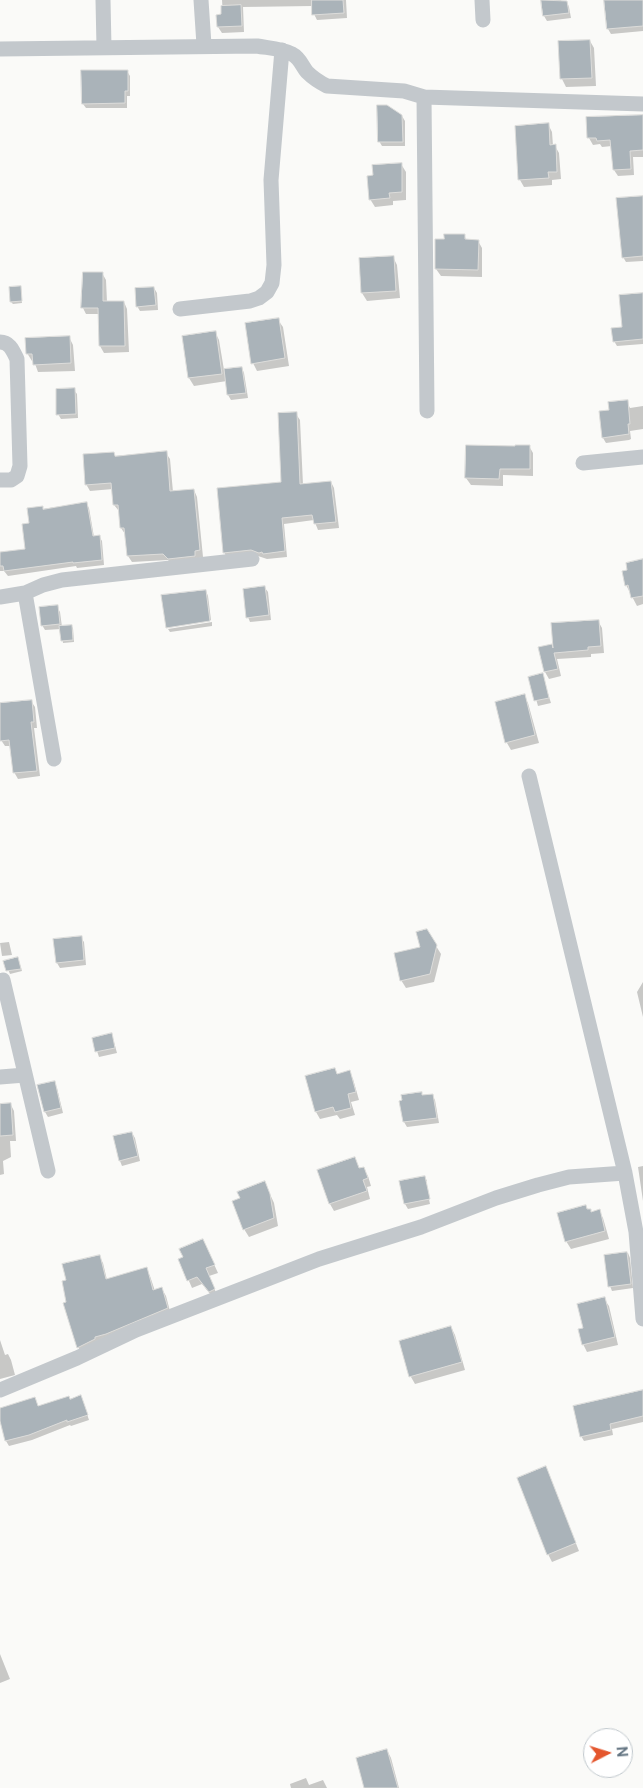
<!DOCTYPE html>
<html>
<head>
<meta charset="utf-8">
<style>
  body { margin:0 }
  #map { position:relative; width:643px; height:1788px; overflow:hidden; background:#fafaf8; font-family:"Public Sans",sans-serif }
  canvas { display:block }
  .north { position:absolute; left:583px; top:1728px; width:50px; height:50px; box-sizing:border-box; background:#fff; border:1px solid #c1c8cd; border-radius:50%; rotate:85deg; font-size:14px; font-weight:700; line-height:20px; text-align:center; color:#657683 }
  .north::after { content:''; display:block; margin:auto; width:18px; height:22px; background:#e4572e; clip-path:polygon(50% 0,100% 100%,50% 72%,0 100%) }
</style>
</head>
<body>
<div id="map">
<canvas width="643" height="1788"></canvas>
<div class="north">N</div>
</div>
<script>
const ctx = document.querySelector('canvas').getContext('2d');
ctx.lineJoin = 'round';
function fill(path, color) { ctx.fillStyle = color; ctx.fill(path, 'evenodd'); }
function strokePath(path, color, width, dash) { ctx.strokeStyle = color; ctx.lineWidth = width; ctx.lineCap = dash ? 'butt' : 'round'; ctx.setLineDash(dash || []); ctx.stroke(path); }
fill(new Path2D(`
  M222,0h128h-4l1,18 -30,2 -3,-6 -1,-8 -70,1 1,25 -22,1 -4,-6 5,-11z
  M542,0h19l1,3 5,-1 2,5 2,11 -24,3 -3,-5z
  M605,0h38v31l-32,3 -3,-5z
  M590,41l4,7 2,38 -30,1 -4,-8 -2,-37z
  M127,71l3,5v20h-3v12h-41l-3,-4z
  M402,116l3,5v25h-23l-3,-5z
  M643,116v41h-10l1,18 -16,1 -4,-6 -2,-24 -10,1 -2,-3 -7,1 -4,-7 -2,-20z
  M548,124l4,8 1,14h2l4,7 2,26 -9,1v5l-28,2 -4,-7z
  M401,164l5,8v28l-13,1v4l-18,2 -5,-8z
  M643,197v64l-17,1 -3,-5z
  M464,235l3,6h11l4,7v29l-41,-1 -5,-7 9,-29z
  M393,257l4,8 3,33 -33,3 -5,-8 -2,-33z
  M102,273l4,7 1,22h17l3,7 2,43 -25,1 -4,-7 -1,-32h-13l-3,-6z
  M20,288l2,15 -9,1 -2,-2z
  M154,288l3,5 1,17 -18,1 -3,-5z
  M643,294v50l-26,2 -3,-5z
  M278,320l5,7 6,39 -32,5 -4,-8z
  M215,332l4,8 5,30 18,-2 2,5 4,25 -17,2 -3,-5 -1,-14 -33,5 -5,-8 -6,-41z
  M69,337l4,8 2,26 -37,1 -4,-11h-2l-5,-8z
  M74,390l3,4 1,24 -17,1 -3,-5z
  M627,402l3,6 13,-2v23l-13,2 1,8 -2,1 -23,3 -3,-5 7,-27z
  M296,414l4,6 3,65 28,-3 3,6 5,40 -21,2 -4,-10 -30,4 3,33 -20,2 -12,-4 -28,3 -3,-6 59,-69z
  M529,446l4,7v23l-30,-1v11l-32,-1 -5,-7 51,-31z
  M166,453l4,6 3,33 21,-2 3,7 6,60 -31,8 -4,-5 -36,2 -4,-6 -2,-22h-1l-4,-6 -2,-17 -5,-6 -1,-16 -23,2 -4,-7 28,-30 2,3z
  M86,503l3,5 5,29 5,-1 3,5 2,24 -27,3 -1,-2 -68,10 -4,-5h-4v-18l26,-3 5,-26 11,-17 2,3z
  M643,562v42l-6,2 -11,-21 3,-15z
  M265,588l3,4 3,28 -21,2 -2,-5z
  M206,591l2,5 3,24 -43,6z
  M57,607l3,5 2,15 9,-1 2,2 1,14 -11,1 -2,-14 -16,1 -3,-5z
  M598,621l4,7 2,25 -13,1v3l-34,2 4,17 -12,3 -4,-7 7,-27 2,5z
  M212,622v4l-42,6 -2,-3z
  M542,675l9,28 -13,3 -8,-28z
  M524,696l4,7 11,40 -28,7 -4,-7 -11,-40z
  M31,701l4,6 2,21h-3l6,48 -22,3 -4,-7 -3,-26h-6l-4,-6 -1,-36z
  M426,930l15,24 -7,28 -28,6 -5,-8 20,-32z
  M81,938l3,4 2,23 -26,3 -3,-5 -2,-23z
  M9,942l3,13 -10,1 -2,-13z
  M18,958l4,13 -12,3 -5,-12z
  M643,982v35l-6,-25z
  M112,1035l5,18 -18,4 -6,-18z
  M349,1072l4,7 6,21 -8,2 4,13 -15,4 -3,-4 -17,4 -4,-7 21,-37z
  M54,1083l3,5 6,25 -15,4 -3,-5z
  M421,1093l2,3 9,-1 3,5 4,23 -32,4 -3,-5 -3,-20z
  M0,1105h11l3,6 2,30h-6l1,16 -8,4 1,13 -4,1z
  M132,1133l3,5 5,23 -18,5 -2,-5 -6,-24z
  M355,1159l5,10 3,-1 5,8 3,10 -4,1 3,12 -36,12 -4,-7 -11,-33z
  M643,1166v35l-5,-34z
  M425,1177l2,4h-2l5,23 -22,5 -3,-5 -4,-22z
  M265,1183l9,20 4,23 -29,11 -5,-8 -3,-30z
  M586,1207l6,6 7,-2 4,7 6,21 -38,10 -5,-8z
  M203,1240l15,33 -9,3 9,21 -4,2 -12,-15 -10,4 -12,-28z
  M628,1253l2,5 3,30 -21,3 -2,-5 -4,-30z
  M99,1256l4,7 4,17 39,-11 4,7 5,15 7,-2 4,7 5,19 -89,39 -4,-7 -10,-45v-21z
  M604,1299l5,7 9,39 -31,7 -4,-8 1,-15z
  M451,1327l4,8 10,35 -50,14 -4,-7 -11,-36z
  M0,1340l5,15 3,-1 3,6 4,15 -15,4z
  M643,1391v31l-31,7 1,6 -29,6 -3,-5z
  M70,1401l13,1 6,18 -18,6 -1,-1 -38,15 -23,6 -3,-5 -6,-31 37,-7 1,4z
  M549,1476l30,75 -27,11 -4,-8z
  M0,1654l10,25 -10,4z
  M387,1750l4,8 8,30h-33z
  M306,1778l3,7 14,-5 4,8h-36l-1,-4z`), '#0003');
const building = new Path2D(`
  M312,0h31l1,13 -32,2z
  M541,0l26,1 2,12 -26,3z
  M604,0h39v26l-36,3z
  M241,5l1,21 -25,1 -1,-12 5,-1v-8z
  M590,40l2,38 -32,1 -2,-38z
  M81,70h47v21h-3v12l-43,1z
  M377,105h10l15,10 1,27h-25z
  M643,115v35l-13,1 1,18 -18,1 -3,-30 -13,1 -1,-3h-9l-1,-21z
  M549,123l1,22 6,-1 1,28h-9l1,6 -31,2 -3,-54z
  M402,163v29l-13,1 1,5 -21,2 -2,-24 6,-1 -1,-10z
  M643,196v60l-21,2 -6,-60z
  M444,234h21v5l14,1 -1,30 -43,-1v-30h9z
  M394,256l2,35 -35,2 -2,-35z
  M83,272h20v29h21l1,45h-26l-1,-38h-17z
  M21,286l1,15 -12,1 -1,-15z
  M154,287l2,18 -20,2 -1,-19z
  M643,293v46l-30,3 -2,-14 11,-1 -3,-32z
  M279,318l6,40 -34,6 -6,-41z
  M216,331l6,43 -34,4 -6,-42z
  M70,336l1,27 -38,2 -1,-11h-6l-1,-16z
  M242,367l4,26 -19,2 -3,-26z
  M75,388l1,26 -20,1v-26z
  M628,400l2,24h-2l1,10 -27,4 -3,-27 10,-1 -1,-8z
  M297,412l3,72 31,-3 5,41 -22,2 -2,-9 -30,3 3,33 -22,3 -1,-2 -3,1 -8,-3 -28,3 -6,-65 64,-6 -3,-69z
  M466,445l49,1v-1h15v24h-30l-1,10 -34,-1z
  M167,451l3,40 24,-2 6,61 -5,1v5l-27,3 -5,-5 -36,2 -3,-28h-4l-2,-23h-5l-2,-22 -26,2 -2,-31 31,-2 1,4z
  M87,502l6,34 7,-1 2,25 -29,3v-1l-69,9 -1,-5h-3v-14l25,-3 -3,-25 7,-1 -2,-15 16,-2v3z
  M643,559v37l-12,2 -3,-13 -3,1 -3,-15 5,-1 -1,-7z
  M265,586l4,29 -23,3 -3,-29z
  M206,590l4,31 -44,7 -5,-33z
  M58,605l2,19 -19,2 -2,-19z
  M599,620l2,26 -13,1v3l-34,3 4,16 -14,3 -6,-25 14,-3 1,4 -2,-25z
  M72,625l1,15 -12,1 -2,-15z
  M543,673l6,25 -15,3 -6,-24z
  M525,694l10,41 -30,8 -10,-41z
  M32,700l2,22h-3l6,49 -24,2 -4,-33 -9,1v-38z
  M427,929l10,16 -7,29 -30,7 -6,-28 26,-6 -4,-15z
  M82,936l2,24 -28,3 -3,-24z
  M18,957l3,12 -15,2 -3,-10z
  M112,1033l3,15 -20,4 -3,-14z
  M335,1068l2,6 13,-4 6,22 -8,2 3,14 -16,4 -2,-5 -18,5 -10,-36z
  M55,1081l6,27 -17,4 -7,-27z
  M422,1092v3l11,-1 4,24 -34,4 -4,-21 3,-1 -1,-5z
  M11,1103l2,32 -13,1v-32z
  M132,1132l6,24 -19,5 -6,-25z
  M355,1157l4,11 5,-1 4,11 -5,2 4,11 -38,13 -12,-34z
  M425,1176l5,23 -26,5 -5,-23z
  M265,1181l5,13 4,24 -31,12 -11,-29 8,-3 -3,-6z
  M586,1205l1,4h4v3l9,-3 5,22 -40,11 -8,-29z
  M203,1239l12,26 -9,3 9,21 -6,3 -12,-15 -10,4 -9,-22 5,-2 -4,-8z
  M627,1252l4,32 -23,3 -4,-32z
  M100,1255l6,24 41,-12 6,23 9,-3 6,21 -62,26 -11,3v2l-18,9 -14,-45 3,-1 -4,-21 4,-1 -4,-16z
  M605,1297l10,40 -33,8 -4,-16 5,-1 -6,-24z
  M451,1326l11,36 -53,15 -10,-36z
  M643,1390v26l-33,8 1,6 -31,7 -7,-31z
  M81,1395l7,20 -21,7v-2l-38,15 -24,6 -5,-20v-13l35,-11 3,9 31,-10 1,3z
  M546,1466l30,77 -29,12 -30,-77z
  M387,1749l11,39h-34l-8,-30z`);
fill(building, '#aab3b9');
strokePath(building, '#dcdcda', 1);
strokePath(new Path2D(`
  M103,0l1,47
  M201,0l3,45
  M482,0l1,20
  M0,49l257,-3c11,2 25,2 35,8 8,4 10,12 15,18 6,6 12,10 20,14l77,5 20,6 219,7
  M424,97l3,314
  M180,309l70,-8 9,-3 8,-6 5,-9 2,-18 -3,-85 11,-130
  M0,342c10,0 13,9 17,17l3,107 -3,10 -6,4h-11
  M583,463l60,-6
  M25,593l29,166
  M0,597l25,-4 18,-8 19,-5 190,-21
  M529,776l96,397 11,59 7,87
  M3,980l45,191
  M0,1077l25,-2
  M0,1390l77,-32 59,-28 183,-71 102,-32 75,-29 42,-13 31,-8 56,-4`), '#c3c8cc', 15);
</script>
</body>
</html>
